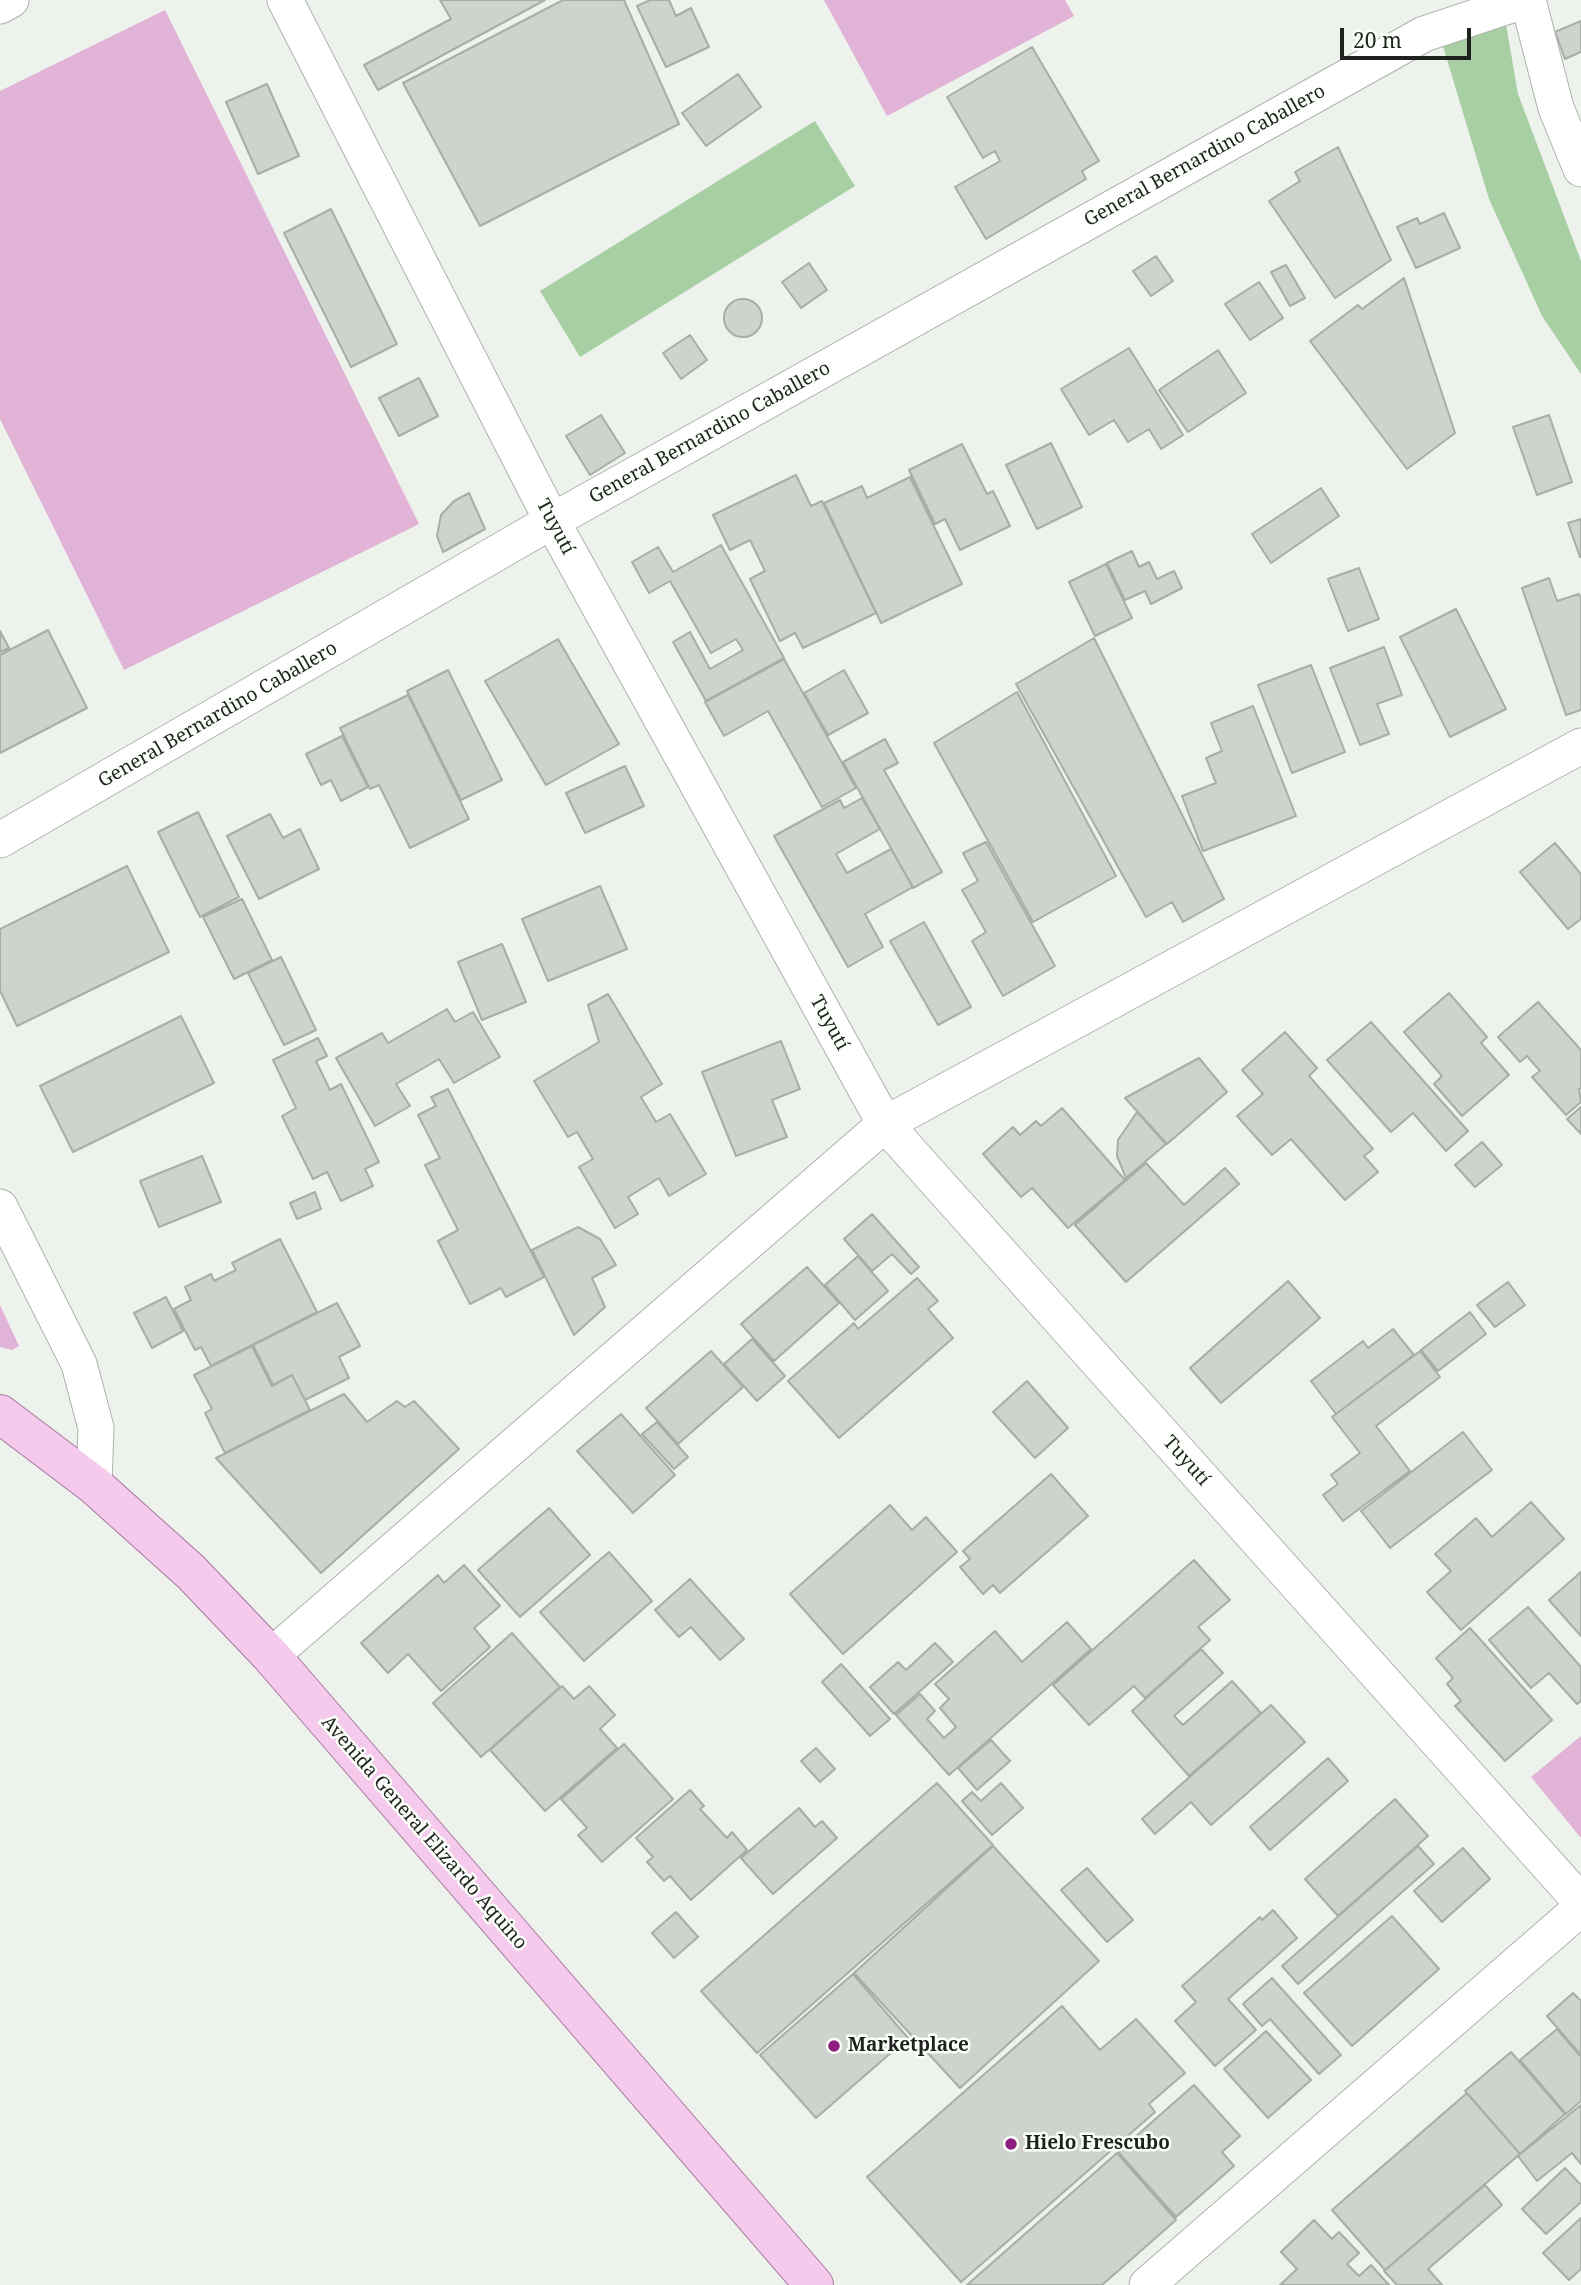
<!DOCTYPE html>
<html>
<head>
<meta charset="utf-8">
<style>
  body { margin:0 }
  #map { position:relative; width:1581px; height:2285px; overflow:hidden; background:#edf2ec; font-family:"Noto Serif",serif }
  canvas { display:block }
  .scale { position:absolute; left:1340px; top:28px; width:131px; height:32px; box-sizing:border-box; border:4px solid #1f211f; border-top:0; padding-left:9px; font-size:21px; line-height:24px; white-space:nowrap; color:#1f211f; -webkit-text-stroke:5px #fbfffa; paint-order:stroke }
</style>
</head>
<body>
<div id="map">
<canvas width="1581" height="2285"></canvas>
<div class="scale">20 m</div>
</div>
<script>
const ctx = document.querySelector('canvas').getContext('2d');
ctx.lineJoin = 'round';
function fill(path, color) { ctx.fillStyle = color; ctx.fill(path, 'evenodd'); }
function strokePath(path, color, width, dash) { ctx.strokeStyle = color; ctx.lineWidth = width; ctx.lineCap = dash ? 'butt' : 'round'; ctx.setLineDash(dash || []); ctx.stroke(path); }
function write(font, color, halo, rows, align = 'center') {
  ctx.font = font + ' "Noto Serif",serif'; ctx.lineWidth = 5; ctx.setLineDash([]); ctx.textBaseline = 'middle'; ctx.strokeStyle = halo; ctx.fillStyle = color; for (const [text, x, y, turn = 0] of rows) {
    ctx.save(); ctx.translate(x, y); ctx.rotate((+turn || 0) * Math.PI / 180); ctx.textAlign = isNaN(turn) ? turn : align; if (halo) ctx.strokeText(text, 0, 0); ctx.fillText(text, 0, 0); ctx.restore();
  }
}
fill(new Path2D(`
  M824,0h241l9,16 -187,100z
  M165,10l254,514 -295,146 -124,-251v-328z
  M0,1305l19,41 -7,4 -12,-3z
  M1581,1736v102l-50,-61z`), '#e1b3d6');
fill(new Path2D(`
  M1506,24l12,70 63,167v113l-39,-58 -53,-117 -47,-156z
  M815,121l40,65 -275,171 -40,-66z`), '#a8cfa4');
const building = new Path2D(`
  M440,0h105l-167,90 -14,-25 87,-46z
  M563,0h61l55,124 -199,102 -77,-143z
  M650,0h19l7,16 15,-8 18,39 -43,20 -29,-61z
  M1581,21v31l-16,7 -10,-27z
  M1032,47l67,114 -17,10 4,8 -100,60 -31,-52 45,-26 -5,-10 -12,7 -36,-61z
  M738,74l23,33 -55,39 -24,-33z
  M267,84l32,72 -41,18 -32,-72z
  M1338,147l53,113 -56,38 -66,-97 31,-20 -5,-9z
  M331,209l66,135 -46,23 -67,-134z
  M1444,213l16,35 -44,20 -19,-41 20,-9 3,6z
  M1156,256l17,25 -22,15 -18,-25z
  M809,263l18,27 -26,18 -19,-26z
  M1286,265l19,33 -15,8 -19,-34z
  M1404,278l51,155 -48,36 -97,-128 48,-36 4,4z
  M1259,282l24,36 -33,22 -25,-36z
  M724 318a19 19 0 1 1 38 0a19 19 0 1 1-38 0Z
  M690,335l17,25 -26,19 -18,-26z
  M1129,348l54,87 -22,14 -12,-20 -21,13 -14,-22 -25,15 -28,-46z
  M1218,350l28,43 -58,39 -29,-42z
  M419,378l19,38 -39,20 -20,-38z
  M601,415l24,38 -35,22 -24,-39z
  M1549,415l23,67 -35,13 -24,-68z
  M1051,443l31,64 -45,22 -31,-64z
  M962,444l25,50 6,-3 17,35 -50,24 -15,-31 -10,5 -26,-54z
  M796,475l15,31 11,-5 54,112 -73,35 -8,-15 -15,8 -30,-62 15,-8 -15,-31 -20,10 -17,-35z
  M910,477l52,107 -81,39 -57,-120 38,-17 5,12z
  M1321,488l18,28 -68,47 -19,-29z
  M469,493l16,36 -42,23 -6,-16 4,-21 13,-14z
  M1581,519v38h-1l-12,-34z
  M721,545l63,113 -78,43 -33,-59 17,-10 20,37 33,-19 -7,-11 -25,14 -41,-72 -21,12 -17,-31 26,-15 15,25z
  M1132,551l7,16 10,-5 8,17 17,-8 8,17 -31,16 -6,-13 -20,9 -18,-37z
  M1106,564l26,54 -37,18 -26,-54z
  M1359,568l20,51 -31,12 -20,-52z
  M1549,578l8,23 22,-7 2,5v111l-15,5 -44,-127z
  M1456,609l50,100 -56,28 -50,-100z
  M48,630l39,78 -87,45v-98z
  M0,631l9,17 -9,4z
  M1094,638l130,261 -41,23 -11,-20 -26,15 -130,-233z
  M558,639l61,105 -73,41 -61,-104z
  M1384,647l18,48 -25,9 12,30 -29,11 -30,-77z
  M784,659l72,129 -34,19 -54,-96 -44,25 -19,-34z
  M1311,665l34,87 -53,21 -34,-88z
  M448,670l54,110 -41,20 -54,-109z
  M844,670l24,43 -40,22 -24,-42z
  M1017,692l99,184 -83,46 -99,-179z
  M408,695l61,124 -59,29 -31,-63 -9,4 -30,-61z
  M1253,706l43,110 -93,35 -21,-55 34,-13 -10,-25 16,-7 -11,-28z
  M342,736l26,51 -27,14 -10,-21 -10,5 -15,-31z
  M885,739l13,24 -14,7 58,102 -29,16 -70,-126z
  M625,766l19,40 -59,27 -19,-40z
  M862,798l18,31 -44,25 11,19 44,-24 22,38 -48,27 18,33 -35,20 -74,-131 66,-36 4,8z
  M198,812l41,85 -39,20 -42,-85z
  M270,814l13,24 17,-9 19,40 -60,30 -32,-63z
  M986,842l69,124 -52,30 -31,-55 14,-9 -24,-42 16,-9 -15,-28z
  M1555,843l26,31v45l-13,10 -48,-57z
  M127,866l42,86 -152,74 -17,-35v-62z
  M600,886l27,63 -79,32 -26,-62z
  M242,899l30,61 -38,19 -31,-62z
  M924,922l47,85 -33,18 -48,-84z
  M502,944l24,58 -44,18 -24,-58z
  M281,957l35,73 -32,15 -36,-72z
  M1449,993l38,44 -6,6 28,32 -47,41 -28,-32 8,-8 -38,-44z
  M608,994l54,90 -21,13 15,25 14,-8 36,60 -37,22 -10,-18 -31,19 10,17 -23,14 -36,-61 14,-8 -16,-27 -9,5 -34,-56 65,-39 -11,-37z
  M1538,1002l43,48v38l-2,1 2,13 -15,13 -34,-38 8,-6 -13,-15 -7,6 -22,-25z
  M447,1009l8,13 18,-10 27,45 -46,26 -15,-24 -43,25 14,22 -35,20 -39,-68 46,-25 6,10z
  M181,1016l33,67 -141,69 -33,-66z
  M1371,1022l97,109 -22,20 -33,-38 -22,19 -64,-72z
  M1285,1032l32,36 -8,8 64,73 -9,7 14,16 -33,28 -54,-61 -19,16 -35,-39 26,-22 -21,-24z
  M318,1038l9,18 -11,5 14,29 11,-6 38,78 -14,7 8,17 -32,15 -14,-29 -14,7 -31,-63 14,-8 -23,-48z
  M781,1041l19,48 -28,11 15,37 -51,19 -34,-84z
  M1199,1058l28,34 -60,52 -42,-46z
  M448,1089l96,188 -38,20 -5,-9 -31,16 -32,-63 20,-11 -33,-65 15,-7 -22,-43 18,-9 -5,-9z
  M1581,1107v27l-14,-15z
  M1062,1108l63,72 -57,48 -36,-40 -11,9 -38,-43 30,-27 7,8 16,-14 5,5z
  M1137,1112l29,32 -40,34 -9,-22 1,-16z
  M1482,1142l20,23 -27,22 -20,-22z
  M202,1156l19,46 -62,25 -19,-46z
  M1146,1163l38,42 41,-37 14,16 -113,98 -51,-57z
  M315,1192l6,17 -24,10 -7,-16z
  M872,1214l47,53 -8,7 -19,-20 -20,17 -28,-32z
  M578,1227l22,12 16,26 -24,13 13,29 -31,28 -42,-85z
  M280,1239l37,73 -106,54 -10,-19 -6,3 -21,-41 17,-9 -6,-13 26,-13 3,7 22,-11 -4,-7z
  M858,1256l30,35 -33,29 -30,-35z
  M807,1267l32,36 -65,58 -33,-37z
  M917,1278l21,23 -10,8 25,29 -114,100 -51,-57 66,-58 4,6z
  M1288,1281l32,37 -99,85 -31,-35z
  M1508,1282l17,23 -30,22 -18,-22z
  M166,1297l17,34 -31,17 -18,-35z
  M337,1303l23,43 -21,11 10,21 -44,22 -13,-25 -19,10 -20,-40z
  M1470,1312l16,22 -48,37 -17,-21z
  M1393,1329l21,26 -78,59 -25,-33 52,-40 5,7z
  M752,1339l33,37 -28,25 -33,-37z
  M252,1346l20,40 20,-11 18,35 -85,43 -20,-40 7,-4 -18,-34z
  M711,1351l32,36 -65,57 -32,-36z
  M1420,1351l20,26 -64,49 34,45 -67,50 -20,-26 15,-11 -7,-9 29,-22 -28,-36z
  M1027,1381l41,47 -33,30 -42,-46z
  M344,1394l23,28 30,-21 8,6 9,-6 45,48 -138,124 -105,-115z
  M621,1414l54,61 -42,38 -56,-62z
  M657,1422l31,35 -14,12 -32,-35z
  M1463,1432l29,38 -102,78 -29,-37z
  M1051,1474l37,42 -88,77 -7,-8 -10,9 -23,-27 10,-8 -7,-8z
  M1531,1502l33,37 -103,91 -34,-38 24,-21 -16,-17 41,-36 16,19z
  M890,1505l22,25 14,-13 31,35 -114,102 -53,-60z
  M549,1508l41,47 -70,62 -42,-47z
  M609,1552l43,49 -68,60 -44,-49z
  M1194,1560l36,40 -32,27 12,13 -65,58 -11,-12 -45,39 -36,-40z
  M464,1565l36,41 -26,22 16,19 -49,44 -33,-37 -20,19 -27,-30 77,-68 6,8z
  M1581,1572v64l-32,-36z
  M690,1579l54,60 -24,21 -29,-33 -12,10 -24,-27z
  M1528,1607l53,60v34l-4,3 -28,-31 -18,15 -42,-48z
  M1067,1622l24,27 -142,126 -53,-60 24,-21 15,17 -8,8 17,19 12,-11 -16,-19 9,-9 -14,-15 60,-53 27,31z
  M1470,1628l82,92 -47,41 -50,-55 6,-5 -14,-17 6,-6 -17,-20z
  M512,1633l48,54 -79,70 -48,-54z
  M935,1643l18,19 -59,52 -24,-27 28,-25 8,8z
  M1201,1649l22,24 -49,43 9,9 49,-44 29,32 -72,63 -57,-65z
  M841,1664l49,55 -20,17 -48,-54z
  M562,1686l12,13 15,-13 26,29 -15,14 17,19 -72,63 -55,-61z
  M1271,1705l34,37 -94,83 -20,-23 -36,32 -13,-15z
  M991,1740l19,21 -33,29 -19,-22z
  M624,1744l49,55 -71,63 -24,-27 9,-7 -26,-29z
  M816,1748l19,21 -15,13 -19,-21z
  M1328,1758l20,23 -78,69 -20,-23z
  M937,1783l56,62 -236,208 -56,-62z
  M1001,1783l22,25 -31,27 -30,-34 10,-9 9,9z
  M690,1790l14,16 -4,3 27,29 5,-6 15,18 -56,50 -21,-24 -6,5 -17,-19 6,-5 -17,-19z
  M1395,1799l33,37 -90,80 -33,-37z
  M799,1808l16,19 7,-6 15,17 -64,56 -32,-36z
  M993,1846l106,115 -139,127 -106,-115z
  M1418,1846l16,18 -136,120 -16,-18z
  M1463,1848l27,31 -48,43 -28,-31z
  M1087,1868l46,52 -26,22 -46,-52z
  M1273,1910l24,28 -69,61 28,31 -41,36 -40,-45 21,-19 -14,-16 78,-69 2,3z
  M676,1912l22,25 -24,21 -22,-25z
  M1392,1916l47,53 -87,77 -48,-53z
  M853,1974l55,64 -92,80 -56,-63z
  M1272,1978l69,77 -22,19 -49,-55 -8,7 -19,-22z
  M1573,1993l8,8v54l-34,-39z
  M1062,2006l38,44 36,-31 49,54 -36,31 6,8 -194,170 -94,-105z
  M1557,2029l24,28v44l-15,13 -46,-54z
  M1266,2031l45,49 -43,38 -44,-49z
  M1511,2052l54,62 -45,40 -55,-63z
  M1194,2085l46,51 -18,16 12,14 -58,51 -58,-65z
  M1467,2093l53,61 -135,116 -53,-60z
  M1581,2105v59l-9,-11 -35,28 -19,-25z
  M1117,2153l59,67 -74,65h-135z
  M1565,2168l16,17v17l-35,32 -24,-25z
  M1485,2185l17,20 -74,64 14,16h-45l-13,-14z
  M1581,2218v51l-12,11 -26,-27z
  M1314,2220l18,19 7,-7 20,21 -12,11 12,12 12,-11 18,20h-109l17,-16 -16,-17z`);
fill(building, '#ced3cd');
strokePath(building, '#a8ada7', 2);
const minor = new Path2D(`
  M285,0l267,521 333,603 696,778
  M1528,0l28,108 25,61
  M0,6l11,-6
  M0,840l552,-319 872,-487 103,-34
  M0,1207l79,157 17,64 -2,57
  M271,1656l614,-532 696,-378
  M1147,2285l434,-377`);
const primary = new Path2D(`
  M0,1414l94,71 97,87 80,84 543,629`);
strokePath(minor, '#aeb2ad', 37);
strokePath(primary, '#a6779c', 40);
strokePath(minor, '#fff', 35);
strokePath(primary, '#f5caec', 38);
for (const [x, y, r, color] of [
  [834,2046,7,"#8e1d7f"],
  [1011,2144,7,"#8e1d7f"]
]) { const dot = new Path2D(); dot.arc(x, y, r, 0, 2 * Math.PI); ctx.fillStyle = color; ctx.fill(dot); strokePath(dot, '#fbfffa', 2.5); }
write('19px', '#1f211f', '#fbfffa', [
  ["General Bernardino Caballero",1205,156,-29],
  ["General Bernardino Caballero",710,433,-29],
  ["Tuyutí",555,527,62],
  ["General Bernardino Caballero",218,715,-30],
  ["Tuyutí",829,1023,61],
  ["Tuyutí",1186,1461,48],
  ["Avenida General Elizardo Aquino",424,1833,49]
]);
write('bold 19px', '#1f211f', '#fbfffa', [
  ["Marketplace",848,2046],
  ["Hielo Frescubo",1025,2144]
], 'left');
</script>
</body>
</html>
